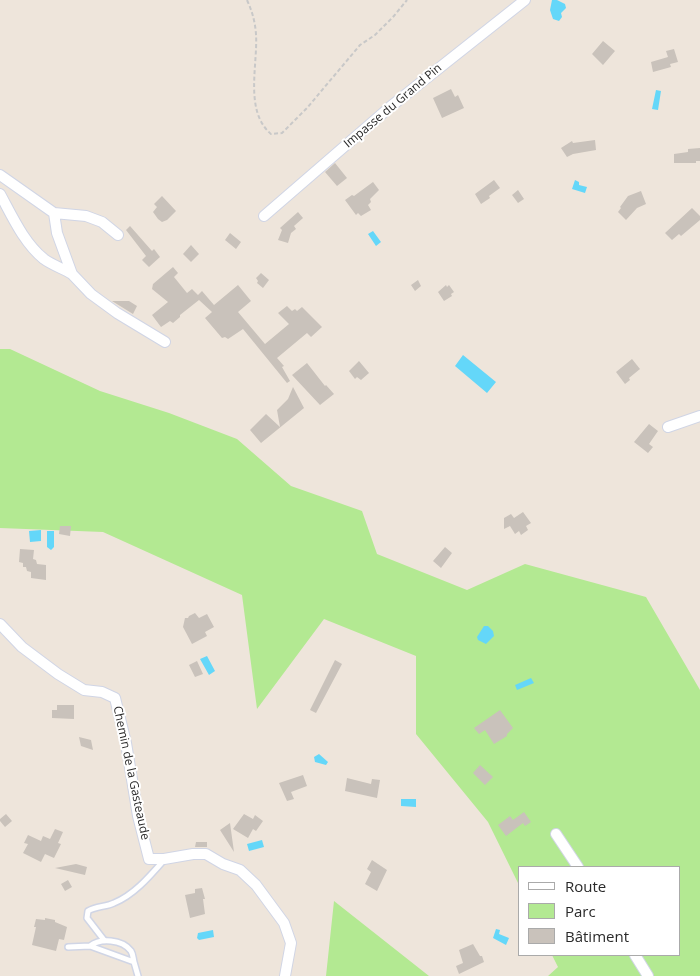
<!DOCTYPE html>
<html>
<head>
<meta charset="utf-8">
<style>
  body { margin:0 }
  #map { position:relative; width:700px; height:976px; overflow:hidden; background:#eee5db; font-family:"Open Sans",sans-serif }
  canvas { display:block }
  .legend { position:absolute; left:518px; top:866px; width:162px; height:90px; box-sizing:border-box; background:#fff; border:1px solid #aaa; margin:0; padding:6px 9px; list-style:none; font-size:15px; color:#2a2a2a }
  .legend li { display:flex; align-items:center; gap:10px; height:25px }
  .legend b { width:25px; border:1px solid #aaa }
</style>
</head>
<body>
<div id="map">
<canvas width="700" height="976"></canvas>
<ul class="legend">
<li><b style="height:6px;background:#fff"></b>Route</li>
<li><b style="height:14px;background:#b3e992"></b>Parc</li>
<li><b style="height:14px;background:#c9c2bb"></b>Bâtiment</li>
</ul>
</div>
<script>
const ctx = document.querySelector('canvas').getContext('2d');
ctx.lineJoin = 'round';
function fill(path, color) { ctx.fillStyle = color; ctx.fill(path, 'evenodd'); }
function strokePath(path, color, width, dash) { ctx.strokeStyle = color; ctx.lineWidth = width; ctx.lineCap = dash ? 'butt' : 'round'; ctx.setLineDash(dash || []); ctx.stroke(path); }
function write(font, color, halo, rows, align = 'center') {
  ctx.font = font + ' "Open Sans",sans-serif'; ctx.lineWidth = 4; ctx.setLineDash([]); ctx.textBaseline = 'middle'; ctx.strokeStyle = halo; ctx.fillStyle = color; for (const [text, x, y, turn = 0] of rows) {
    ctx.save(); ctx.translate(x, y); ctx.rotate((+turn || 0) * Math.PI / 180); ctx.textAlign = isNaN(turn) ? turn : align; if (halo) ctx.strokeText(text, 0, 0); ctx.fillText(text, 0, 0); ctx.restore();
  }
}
fill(new Path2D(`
  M0,349h10l90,42 69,22 68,26 54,47 71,25 15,43 90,36 58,-26 121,33 54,93v286h-152l10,-9 -6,-12h127v-88h-160v18l-31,-63 -72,-88v-78l-92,-37 -67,90 -15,-114 -139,-63 -103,-4z
  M334,901l95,75h-103z`), '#b3e992');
fill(new Path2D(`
  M552,0h5l8,4 1,4 -5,5 1,4 -3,4 -6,-2 -3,-9z
  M656,90l5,1 -3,19 -6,-1z
  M575,180l4,2v3l8,2 -2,6 -13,-4z
  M373,231l8,11 -5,4 -8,-12z
  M463,355l33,27 -9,11 -32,-27z
  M41,530v11l-11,1 -1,-11z
  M47,531h7v16l-3,3 -4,-3z
  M484,626h4l5,5 1,5 -8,8 -8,-4 -1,-3z
  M207,656l8,15 -6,4 -9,-16z
  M531,678l3,5 -17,7 -2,-5z
  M319,754l9,8 -2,3 -11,-3 -1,-5z
  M401,799h15v8l-15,-1z
  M262,840l2,7 -15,4 -2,-7z
  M496,929l4,1 -1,4 10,4 -3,7 -13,-7z
  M213,930l1,7 -15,3 -2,-2 1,-5z`), '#64d7f9');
fill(new Path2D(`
  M603,41l12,10 -12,14 -11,-11z
  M674,49l4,13 -8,2 1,3 -18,5 -2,-10 17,-5 -2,-6z
  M451,89l4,8 3,-2 6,13 -22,10 -9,-20z
  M595,140l1,10 -23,4 -6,3 -6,-9 11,-7 1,2z
  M700,148v13h-4v2h-22v-9l14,-2v-3z
  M335,163l12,15 -10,8 -12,-14z
  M494,180l6,8 -11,8 1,2 -9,6 -6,-10z
  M373,182l6,8 -9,9 1,3 -3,3 3,5 -10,6 -3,-3 -2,2 -11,-15 7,-5 2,1z
  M518,190l6,9 -6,4 -6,-8z
  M641,191l5,13 -9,4 -11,12 -8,-8 3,-4 -1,-1 8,-11z
  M162,196l14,15 -9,9 -5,2 -4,-3 -5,-7 4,-5 -3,-3z
  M692,208l8,8v4l-19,16 -2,-2 -7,6 -7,-7z
  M298,212l5,6 -9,8 2,3 -5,4 -3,10 -10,-3 4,-10 -2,-2z
  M130,226l22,25 2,-2 6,8 -11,10 -7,-7 4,-4 -20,-26z
  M230,233l11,9 -5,7 -11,-9z
  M191,245l8,9 -8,8 -8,-8z
  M173,267l5,6 -4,4 13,16 5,-4 6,6 4,-4 12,14 24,-20 13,16 -13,11 27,32 24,-20 -11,-11 9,-7 5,5 3,-2 2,2 5,-4 20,20 -11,10 -4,-4 -30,25 7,8 -2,1 8,14 -3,2 -44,-54 -15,10 -3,-2 -3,1 -17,-20 7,-6 -13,-12 -19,15v2l-7,6 -3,-2 -9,6 -9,-12 16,-13 -16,-13 1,-5z
  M261,273l8,7 -6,8 -6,-5 1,-2 -2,-3z
  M418,280l3,6 -6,5 -4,-6z
  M446,285l1,2 2,-2 5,7 -3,2 1,2 -8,5 -6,-9z
  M112,301h17l8,5 -4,8z
  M632,359l8,10 -11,9 1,2 -5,4 -9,-12z
  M359,361l10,12 -8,7 -4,-3 -2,2 -6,-8z
  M307,363l18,23 1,-1 8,9 -14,11 -28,-30z
  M293,387l11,21 -43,35 -11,-13 16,-16 14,13 -3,-17 11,-11z
  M649,424l9,7 -9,13 4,3 -5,6 -14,-11z
  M523,512l8,11 -5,3 2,4 -7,5 -2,-4 -4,3 -5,-8 -6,3v-11l7,-4 3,4z
  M60,526h11l-1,10 -11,-2z
  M445,547l7,6 -11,15 -8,-7z
  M20,549l14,1 -1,9 3,1 1,4 9,1v15l-15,-2v-6l-4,-1 -1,-4h-3v-4l-4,-1z
  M195,613l4,5 8,-4 7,13 -9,5 2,4 -15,8 -9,-17 2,-9h3l1,-2z
  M335,660l7,4 -26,49 -6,-3z
  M197,661l6,13 -8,3 -6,-12z
  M57,705h17v14l-22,-1v-8h5z
  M500,710l13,18 -6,6v2l-13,8 -9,-14 -6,4 -5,-6z
  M79,737l12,3 2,10 -12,-4z
  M480,765l13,12 -8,8 -12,-12z
  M303,775l4,11 -16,6 3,7 -7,2 -8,-18z
  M347,778l24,6 1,-5 8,1 -3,18 -32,-7z
  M524,812l7,10 -6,4 -2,-3 -17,13 -8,-11 12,-9 3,4z
  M6,814l6,7 -7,6 -5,-6v-2z
  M244,814l9,5 2,-4 8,6 -7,10 -3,-2 -5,9 -15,-9z
  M230,823l4,29 -14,-22z
  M55,829l8,3 -5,11 3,1 -7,14 -9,-4 -4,8 -18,-9 5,-9 -4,-1 4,-8 13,6 2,-5 7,3z
  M196,842h11v5h-12z
  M372,860l15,10 -10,21 -12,-7 6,-12 -4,-3z
  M76,864l11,3 -2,8 -30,-7z
  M68,880l4,7 -7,4 -4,-7z
  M202,888l3,11h-2l2,15 -15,4 -5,-23 10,-2v-4z
  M45,918l10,2v2l12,5 -3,13 -5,-1 -3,12 -24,-6 4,-18h-2l2,-8 9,1z
  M473,944l7,12h2l2,6 -25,12 -3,-8 7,-3 -4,-13z`), '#c9c2bb');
const lane = new Path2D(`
  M104,940l-17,-22 1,-7c8,-5 18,-4 26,-8 20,-8 36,-27 50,-43
  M90,946c10,-8 32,-7 41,5 2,3 2,7 3,11
  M68,947l22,-1 44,16 4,14`);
const street = new Path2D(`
  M0,175l54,38 32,3 16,6 16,13
  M0,194c12,22 24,49 44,65 8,6 20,10 28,15l-15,-41 -3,-20
  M264,216l126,-109 135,-107
  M72,274l19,20 26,19 48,29
  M668,427l32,-11
  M0,624l22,23 36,27 26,16 18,2 13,6 11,45 12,73 11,43h15l29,-5h13l17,10 17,6 16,15 28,38 7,20 -6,33
  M556,834l22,33
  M635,955l13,21`);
strokePath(lane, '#d0d5e5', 8);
strokePath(street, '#d0d5e5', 12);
strokePath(new Path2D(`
  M247,0c5,11 8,21 9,34 2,31 -12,77 15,100l11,-1 25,-25 53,-63 15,-10 18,-18 14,-17`), '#c8c8c8', 2, [4, 2.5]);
strokePath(lane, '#fff', 5);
strokePath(street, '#fff', 10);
write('12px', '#2a2a2a', '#fff', [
  ["Impasse du Grand Pin",393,106,-40],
  ["Chemin de la Gasteaude",131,773,78]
]);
</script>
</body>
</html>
